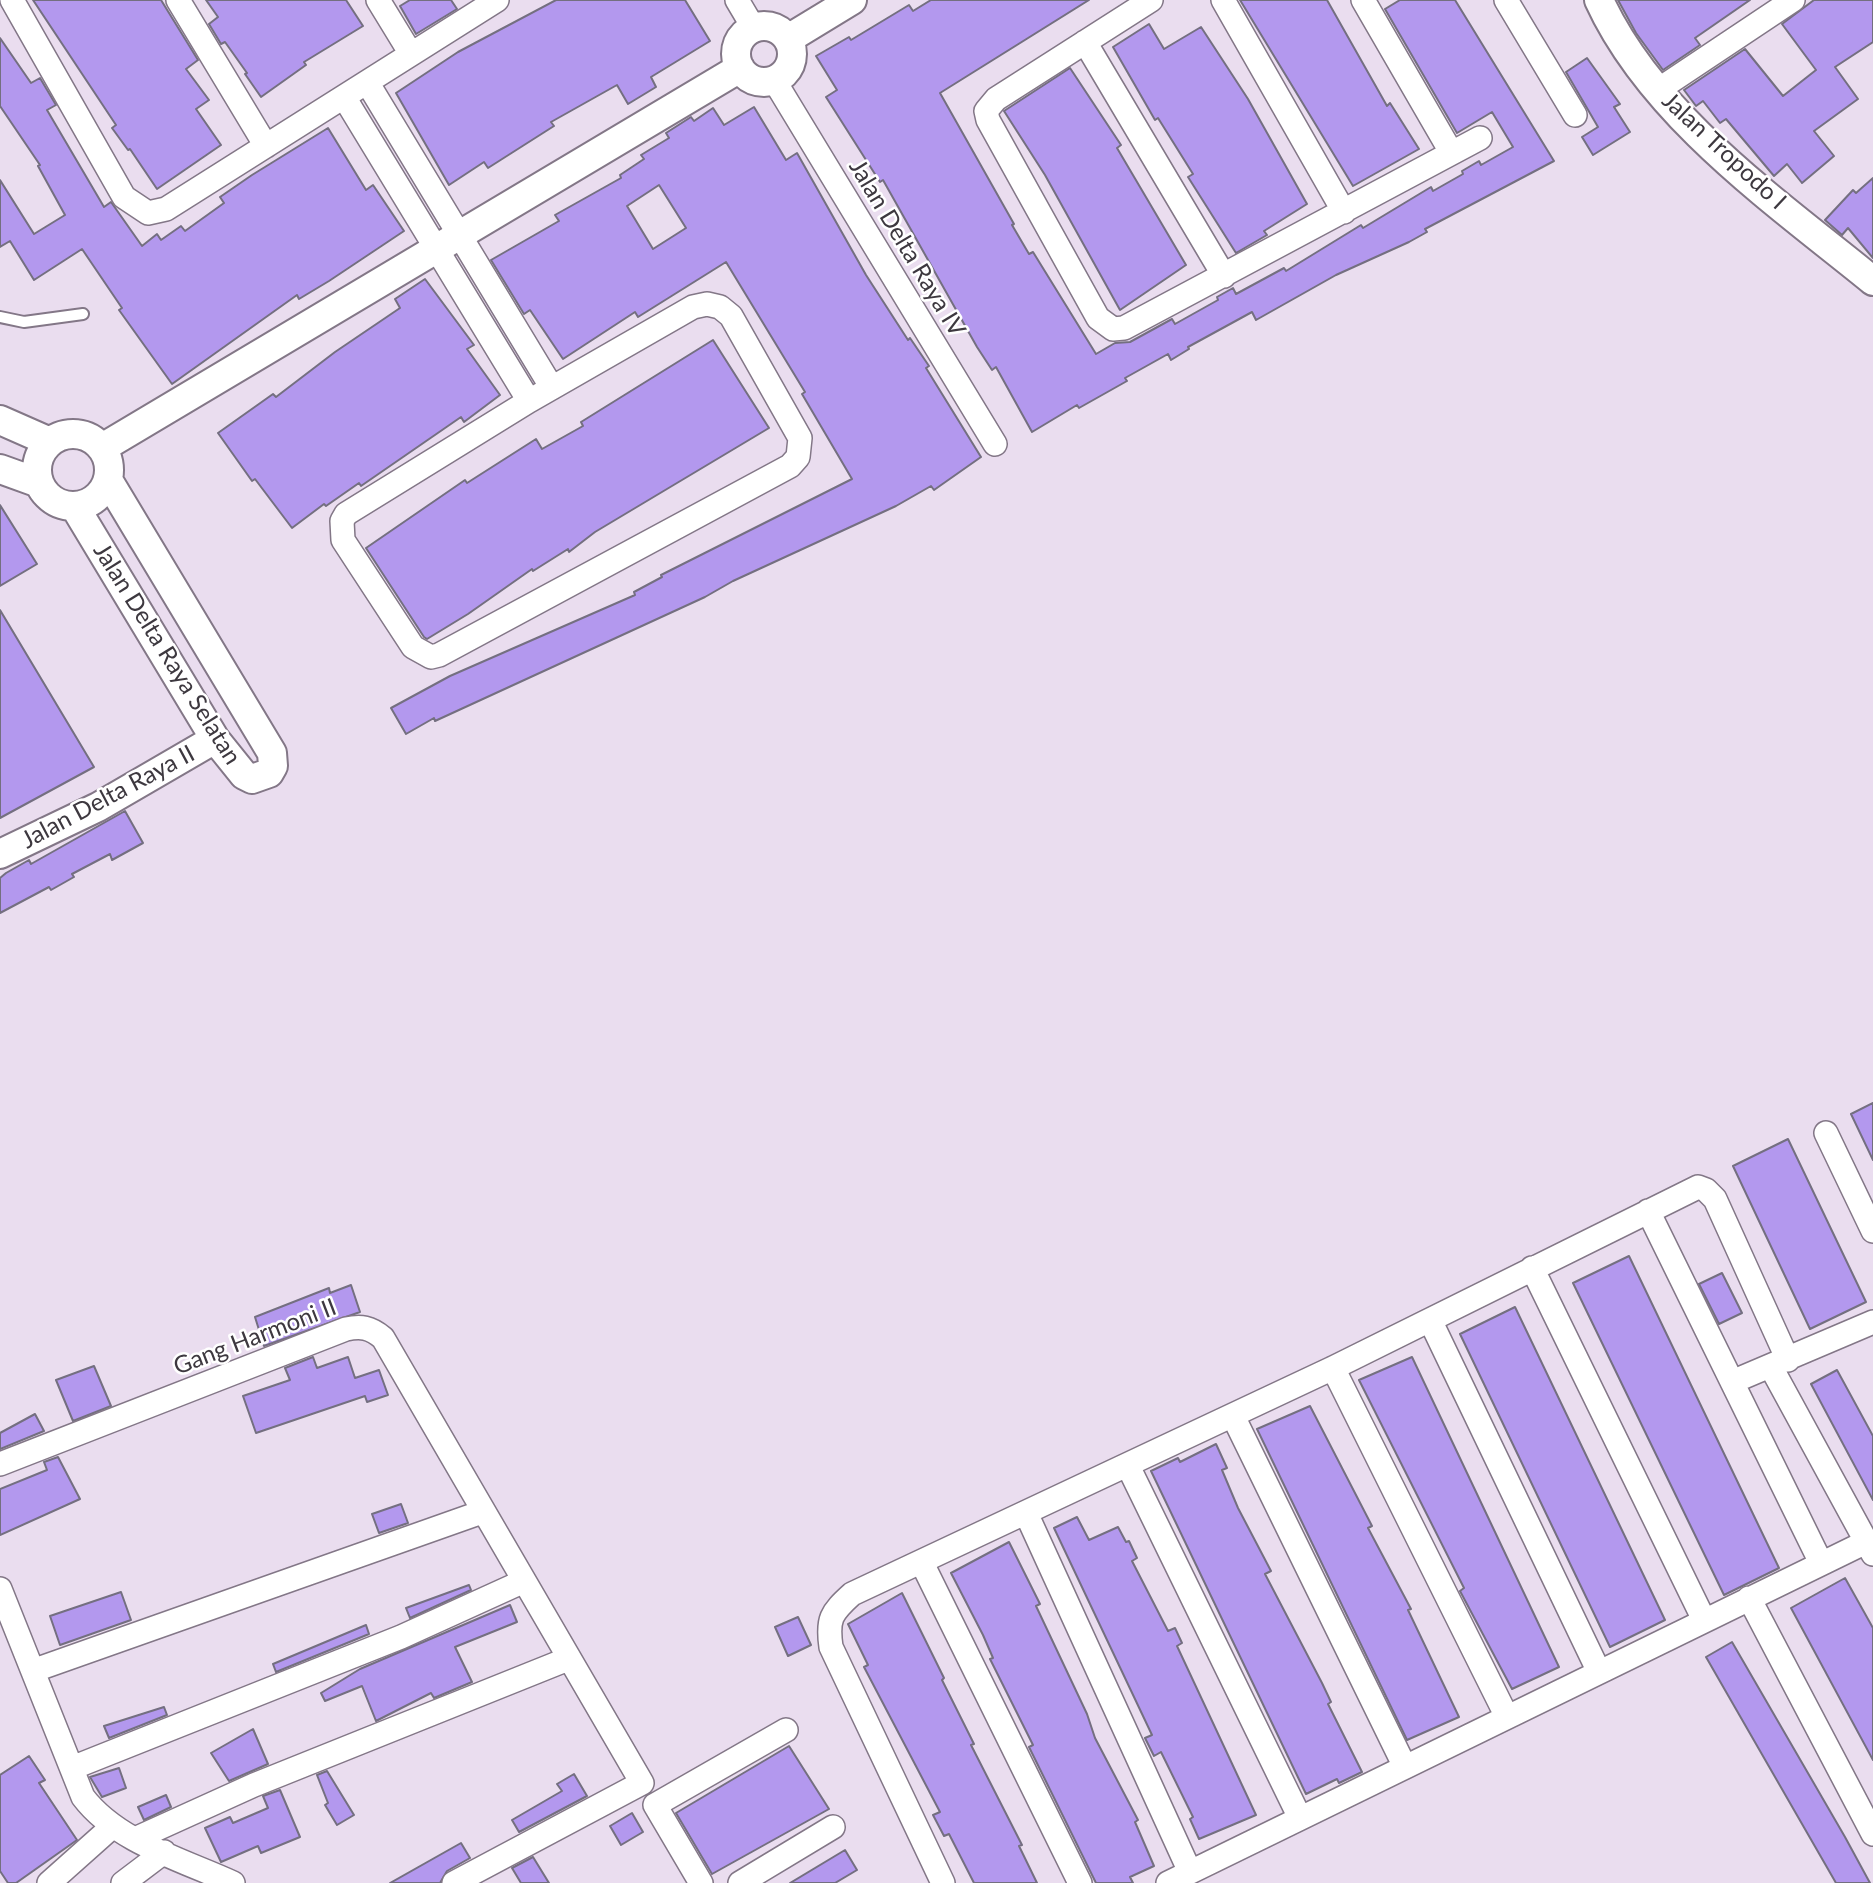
<!DOCTYPE html>
<html>
<head>
<meta charset="utf-8">
<style>
  body { margin:0 }
  canvas { display:block; background:#eaddef }
</style>
</head>
<body>
<canvas width="1873" height="1883"></canvas>
<script>
const ctx = document.querySelector('canvas').getContext('2d');
ctx.lineJoin = 'round';
function fill(path, color) { ctx.fillStyle = color; ctx.fill(path, 'evenodd'); }
function strokePath(path, color, width, dash) { ctx.strokeStyle = color; ctx.lineWidth = width; ctx.lineCap = dash ? 'butt' : 'round'; ctx.setLineDash(dash || []); ctx.stroke(path); }
function write(font, color, halo, rows, align = 'center') {
  ctx.font = font + ' Lato,sans-serif'; ctx.lineWidth = 5; ctx.setLineDash([]); ctx.textBaseline = 'middle'; ctx.strokeStyle = halo; ctx.fillStyle = color; for (const [text, x, y, turn = 0] of rows) {
    ctx.save(); ctx.translate(x, y); ctx.rotate((+turn || 0) * Math.PI / 180); ctx.textAlign = isNaN(turn) ? turn : align; if (halo) ctx.strokeText(text, 0, 0); ctx.fillText(text, 0, 0); ctx.restore();
  }
}
const building = new Path2D(`
  M33,0h128l37,60 -12,9 23,31 -13,9 25,36 -64,44 -27,-40 -2,1 -16,-22 4,-3z
  M206,0h140l17,26 -59,36 2,3 -45,32 -16,-23 2,-1 -22,-31 -4,2 -12,-20 9,-7z
  M410,0h41l6,9 -41,25 -16,-28z
  M556,0h129l25,41 -59,36 5,10 -28,17 -11,-19 -66,37 3,4 -66,42 -4,-6 -35,23 -53,-92 62,-41z
  M931,0h158l-149,93 74,131 -2,1 17,29 4,-2 63,102 19,-11 15,-1 42,-23 3,5 43,-24 -1,-3 16,-9 3,6 48,-26 2,3 75,-46 2,3 68,-41 2,4 30,-17 -1,-3 17,-10 2,4 32,-18 -21,-35 -35,21 -72,-124 15,-9h55l99,161 -129,68 2,3 -18,10 -73,33 -80,45 -4,-8 -64,35 1,2 -18,11 -3,-6 -43,24 2,3 -48,27 -2,-3 -45,27 -36,-65 -4,3 -15,-23 -94,-167 -3,2 -54,-85 11,-7 -21,-34 33,-19 2,3 58,-35 4,6z
  M1240,0h87l60,106 3,-3 29,46 -66,37z
  M1618,0h132l-55,38 5,7 -37,25 -27,-37z
  M1814,0h59v42l-38,25 23,32 -44,32 20,25 -32,27 -15,-19 -13,12 -48,-57 -6,4 -17,-22 -7,5 -12,-16 61,-41 38,47 33,-26 -34,-46z
  M1149,24l15,25 37,-22 47,72 59,105 -43,27 3,4 -31,18 -48,-76 5,-3 -35,-56 -3,2 -42,-73z
  M0,38l31,45 9,-5 16,27 -9,5 57,97 7,-5 31,44 15,-12 4,6 20,-14 4,5 39,-28 -4,-6 32,-22 76,-47 38,62 7,-5 31,46 -75,50 -30,18 -2,-4 -125,89 -53,-74 3,-2 -40,-59 -48,31 -24,-39 -10,6v-67l34,54 31,-19 -27,-49 2,-1 -40,-59z
  M1587,58l33,46 -6,3 16,25 -37,23 -11,-18 16,-10 -32,-55z
  M1070,68l51,77 -4,3 69,117 -66,45 -75,-135 -41,-64z
  M754,107l32,53 11,-7 69,122 42,65 2,-2 19,28 -3,2 55,89 -47,33 -3,-4 -35,20 -163,75 -28,16 -270,124 -1,-3 -28,16 -15,-26 59,-32 185,-81 -1,-3 28,-15 -1,-2 191,-96 -50,-85 3,-2 -79,-130 -88,55 -3,-5 -72,47 -33,-49 -6,4 -33,-54 68,-39 -4,-6 66,-37 -1,-3 24,-16 -3,-4 28,-17 -3,-5 25,-16 3,4 19,-13 11,17zM659,185l27,43 -33,21 -26,-43z
  M1873,178v80l-25,-30 -6,7 -17,-15 28,-30 3,3z
  M425,279l49,66 -7,4 33,46 -36,27 -3,-5 -100,69 -2,-3 -33,23 -2,-2 -32,24 -37,-49 -3,2 -34,-48 55,-39 3,3 59,-45 65,-44 -5,-9z
  M713,340l56,88 -174,104 -26,20 -1,-3 -35,22 -1,-2 -64,45 -41,25 -3,-2 -58,-89 99,-68 2,3 69,-44 6,10 41,-23 -2,-4z
  M0,505l37,59 -37,22z
  M0,610l94,157 -94,51z
  M125,811l18,32 -31,17 -2,-6 -38,20 2,3 -23,13 -2,-3 -49,26v-35l6,-5 23,-13 2,4z
  M1873,1103v57l-22,-46z
  M1788,1139l78,163 -56,27 -77,-163z
  M1629,1256l150,312 -55,27 -151,-312z
  M1722,1273l20,40 -23,11 -20,-40z
  M351,1285l9,27 -96,34 -9,-29 74,-29 1,5z
  M1515,1307l150,313 -55,27 -150,-313z
  M313,1357l4,11 31,-11 7,21 24,-8 9,25 -21,7 -2,-6 -109,37 -13,-37 47,-16 -5,-12z
  M1412,1357l147,310 -47,22 -52,-98 4,-3 -105,-208z
  M94,1366l17,40 -38,15 -17,-41z
  M1837,1370l36,66v64l-62,-116z
  M1310,1406l62,120 -4,2 43,81 -3,1 51,107 -52,23 -150,-311z
  M35,1414l9,17 -44,18v-16z
  M1216,1444l11,24 -5,2 16,38 33,63 -6,3 57,109 9,19 -3,2 34,68 -23,11 -2,-4 -31,15 -155,-323 27,-13 2,4z
  M58,1457l22,42 -80,36v-46l47,-19 -3,-8z
  M401,1504l7,19 -29,10 -7,-19z
  M1077,1517l12,23 29,-13 8,15 3,-1 8,17 -5,3 36,70 7,-3 7,15 -5,3 79,169 -57,24 -9,-20 3,-2 -32,-65 -7,4 -9,-18 7,-3 -98,-207z
  M1009,1542l31,62 -4,2 51,108 8,24 43,82 -3,2 19,44 -24,11 3,6h-37l-67,-136 4,-2 -43,-86 3,-1 -10,-23 -32,-62z
  M1845,1578l28,50v132l-82,-152z
  M469,1585l2,5 -61,28 -4,-10z
  M121,1592l10,28 -71,25 -10,-29z
  M902,1593l42,85 -2,2 32,64 -3,1 51,100 -3,1 18,37h-63l-25,-49 -5,2 -11,-21 7,-3 -76,-145 4,-2 -20,-41z
  M510,1605l7,17 -62,25 17,35 -38,16 -3,-5 -55,28 -14,-35 -37,15 -4,-8 39,-24z
  M798,1617l13,28 -23,11 -13,-29z
  M366,1625l3,9 -93,38 -3,-8z
  M1732,1642l113,195 25,46h-34l-84,-146 -46,-80z
  M164,1707l3,8 -58,23 -5,-12z
  M253,1729l15,35 -39,17 -18,-28z
  M789,1746l40,63 -117,65 -36,-61z
  M29,1756l16,24 -6,3 38,57 -61,43h-8l-8,-12v-96z
  M119,1768l7,20 -24,9 -12,-20z
  M327,1771l27,44 -17,10 -12,-20 3,-2 -11,-28z
  M574,1774l13,22 -68,36 -7,-12 50,-29 -5,-7z
  M280,1790l20,47 -39,16 -3,-7 -37,16 -16,-34 25,-11 3,6 35,-15 -5,-12z
  M166,1795l5,12 -27,13 -6,-13z
  M632,1813l11,19 -22,13 -11,-19z
  M461,1843l9,15 -23,13 -7,12h-50z
  M845,1850l12,20 -22,13h-45z
  M533,1857l16,26h-28l-9,-15z`);
fill(building, '#b398ee');
strokePath(building, '#746f80', 2);
const service = new Path2D(`
  M0,317l24,5 59,-8`);
const minor = new Path2D(`
  M12,0l112,197 24,16 18,-4 331,-209
  M178,0l88,146
  M378,0l33,54
  M737,0l16,27
  M1151,0l-155,99 -10,12 2,9 110,198 15,11 11,-1 356,-190
  M1223,0l121,212
  M1363,0l88,152
  M1506,0l69,115
  M1085,42l139,234
  M774,80l221,364
  M367,82l185,306
  M1658,90l135,-90
  M344,97l185,304
  M707,304l13,3 11,9 69,122 -2,19 -8,9 -351,189 -8,2 -18,-10 -70,-107 -1,-19 4,-7 183,-113 164,-94z
  M1826,1133l47,98
  M1648,1211l173,352
  M1532,1268l172,352
  M1430,1320l169,352
  M1771,1367l102,187
  M1333,1368l174,349
  M1732,1382l141,-60
  M1233,1416l172,351
  M0,1464l346,-135c15,-3 24,-2 37,9l259,445 -188,100
  M1128,1466l172,352
  M1026,1513l164,359
  M922,1563l158,320
  M0,1589l83,208c34,45 100,63 150,86
  M1749,1598l124,236
  M35,1670l447,-158
  M72,1768l329,-131 121,-55
  M137,1838l117,-53 314,-126
  M49,1883l64,-57
  M123,1883l41,-31
  M701,1883l-46,-78 131,-75
  M740,1883l93,-56
  M943,1883l-112,-236c-4,-28 0,-34 21,-53l481,-226 365,-181 8,3 9,9 73,161
  M1168,1883l698,-341`);
const tertiary = new Path2D(`
  M1599,0c53,116 177,202 274,281
  M736 54a28 28 0 1 1 56 0a28 28 0 1 1-56 0Z
  M788,39l64,-39
  M0,420l50,22
  M37 470a36 36 0 1 1 72 0a36 36 0 1 1-72 0Z
  M102,448l638,-380
  M0,469l39,14
  M75,507l140,232 29,36 8,4 17,-6 4,-7 -1,-13 -164,-273
  M0,854l98,-47 117,-68`);
strokePath(service, '#837787', 14);
strokePath(minor, '#837787', 26);
strokePath(tertiary, '#837787', 32);
strokePath(service, '#fff', 10);
strokePath(minor, '#fff', 23);
strokePath(tertiary, '#fff', 28);
write('24px', '#3d383f', '#fff', [
  ["Jalan Tropodo I",1724,151,43],
  ["Jalan Delta Raya IV",907,248,59],
  ["Jalan Delta Raya Selatan",167,654,58],
  ["Jalan Delta Raya II",108,797,-28],
  ["Gang Harmoni II",255,1337,-21]
]);
</script>
</body>
</html>
